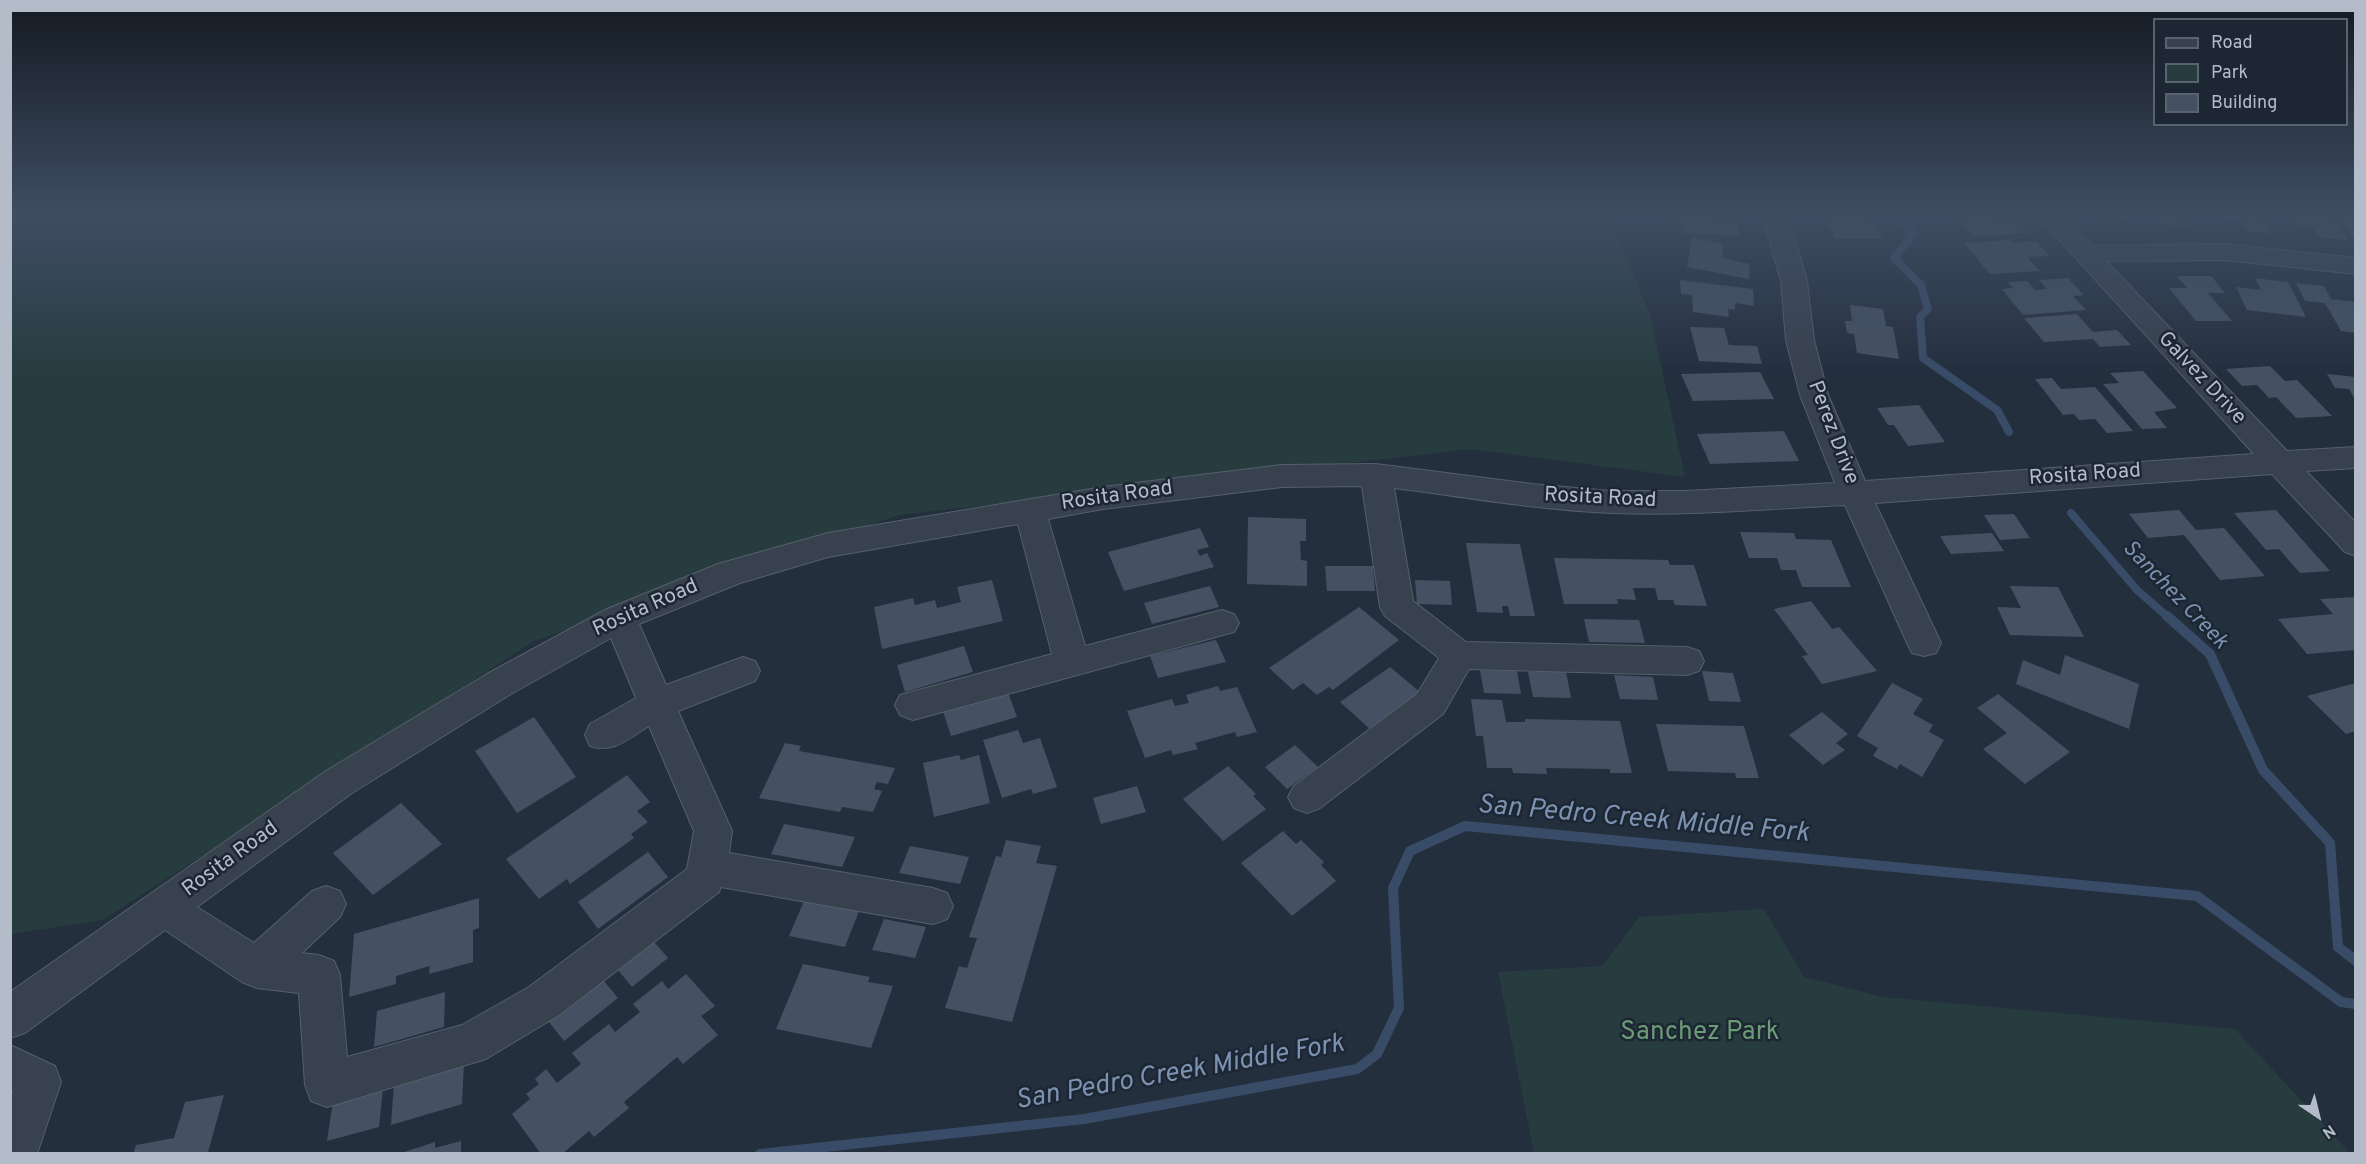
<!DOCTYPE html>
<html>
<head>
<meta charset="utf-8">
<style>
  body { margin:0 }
  #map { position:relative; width:2366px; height:1164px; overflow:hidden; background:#242f3e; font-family:Overpass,sans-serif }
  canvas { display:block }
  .frame { position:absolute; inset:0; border:12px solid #b4bcc9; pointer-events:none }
  .legend { position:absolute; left:2153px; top:18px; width:195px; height:108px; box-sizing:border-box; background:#1d2633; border:2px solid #59626f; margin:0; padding:8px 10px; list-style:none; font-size:18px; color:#b4bcc9 }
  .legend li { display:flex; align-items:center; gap:12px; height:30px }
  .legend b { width:30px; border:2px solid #59626f }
  .north { position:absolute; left:2288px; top:1086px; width:60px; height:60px; -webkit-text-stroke:4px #1d2633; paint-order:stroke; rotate:145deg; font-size:16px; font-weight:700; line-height:24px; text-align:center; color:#b4bcc9 }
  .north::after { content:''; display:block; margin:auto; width:21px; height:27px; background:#b4bcc9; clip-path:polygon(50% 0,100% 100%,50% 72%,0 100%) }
</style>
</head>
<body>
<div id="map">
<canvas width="2366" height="1164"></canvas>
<div class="frame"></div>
<ul class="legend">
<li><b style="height:8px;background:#38414e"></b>Road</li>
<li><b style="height:16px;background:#263c3f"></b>Park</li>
<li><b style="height:16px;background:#455162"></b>Building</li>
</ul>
<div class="north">N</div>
</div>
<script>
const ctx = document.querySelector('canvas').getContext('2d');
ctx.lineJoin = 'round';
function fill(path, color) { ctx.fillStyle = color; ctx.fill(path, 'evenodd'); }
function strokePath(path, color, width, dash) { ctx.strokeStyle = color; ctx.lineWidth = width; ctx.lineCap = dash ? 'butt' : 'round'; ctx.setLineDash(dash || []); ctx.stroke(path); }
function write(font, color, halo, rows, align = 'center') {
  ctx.font = font + ' Overpass,sans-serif'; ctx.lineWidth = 5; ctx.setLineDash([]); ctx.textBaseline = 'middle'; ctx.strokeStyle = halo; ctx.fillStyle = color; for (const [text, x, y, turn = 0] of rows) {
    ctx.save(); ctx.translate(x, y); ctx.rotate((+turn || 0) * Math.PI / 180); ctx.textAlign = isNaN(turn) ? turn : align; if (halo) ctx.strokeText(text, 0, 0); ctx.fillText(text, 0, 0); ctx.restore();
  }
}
fill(new Path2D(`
  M11,213h1596l43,101 35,163 -214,-28 -572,66 -365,126 -431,279 -92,14z
  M1764,909l40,68 79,20 352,32 115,124h-816l-36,-181 104,-6 37,-49z`), '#263c3f');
strokePath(new Path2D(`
  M1895,213l19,21 -20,24 27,27 7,24 -8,8 3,41 74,52 12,22
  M2071,513l66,77 32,28`), '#394c67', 8);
strokePath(new Path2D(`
  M2167,616l43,38 53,116 67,73 8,104 18,14
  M760,1154l324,-35 273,-50 20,-15 22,-46 -6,-120 17,-37 55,-25 732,70 144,106 15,2`), '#394c67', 10);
fill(new Path2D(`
  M1662,213l54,1 3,7 17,1 5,13 -59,-2 -2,-9 -16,-1z
  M1829,213l37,1 5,9h4l8,15h-48l-11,-22h7z
  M1954,213h39l5,6 17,-1 13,15 -55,3z
  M2093,213h34l8,6 -28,5z
  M2153,213h38l2,3 -12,-1 7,11 -29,-2z
  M2211,213h48l14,20 -26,-2 -8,-11 -14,-1 -2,-3h-10z
  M2279,213h49l20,27 -27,-2 -8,-10 -27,-5z
  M2335,213h21v27z
  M1692,238l31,5 -1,15 28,6 -1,15 -62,-12z
  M2011,240l3,3 22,-2 13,15 -22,1 13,14 -50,3 -26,-31z
  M2177,276h34l14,17h-17l24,28h-36l-27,-33h18z
  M2068,278l16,17 -11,1 13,14 -63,5 -21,-26 11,-1 -5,-6 19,-1 8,9 12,-1 -8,-9z
  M2255,278l33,4 18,35 -59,-7 -11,-23 25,3z
  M1680,280l73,9 1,17 -19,-3v7l-7,-1 1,8 -36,-5 -1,-17 -11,-1z
  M2296,283l28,3 7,13 25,3v31l-15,-2 -16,-28 -20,-2z
  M1850,305l33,4 3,17 7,1 6,32 -42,-6 -3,-19 -7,-1 -2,-12h7z
  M2077,314l16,18 24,-2 14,15 -31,2 -7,-8 -49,3 -20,-24z
  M1690,327l34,1 5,17 28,1 5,18 -63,-3z
  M2270,366l15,15 12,-1 35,36 -36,2 -20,-21 -7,1 -12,-13 -15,1 -16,-17z
  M2143,371l34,37 -23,4 13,16 -25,1 -39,-45 16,-1 -9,-10z
  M1760,372l14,27 -81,2 -12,-27z
  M2327,374l29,3v24l-7,-12 -14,-1z
  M2052,378l9,11 34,-2 38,44 -26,2 -12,-14 -16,1 -5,-6 -11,1 -28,-36z
  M1919,405l26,37 -37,4 -14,-21h-6l-11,-17z
  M1784,431l15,30 -89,3 -13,-30z
  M2179,510l17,20 28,-2 41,48 -45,4 -36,-45 -36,3 -19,-24z
  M2276,510l54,61 -30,2 -21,-24 -13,1 -32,-37z
  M2014,514l16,24 -30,2 -16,-25z
  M1248,517l58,2v22h-6l1,19 6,1v25l-60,-2z
  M1200,528l9,19 -12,3 3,6 7,-3 7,14 -90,24 -16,-39z
  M1740,532l54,1 2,6 35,1 20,47h-49l-6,-17h-15l-4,-12h-28z
  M1992,533l12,18 -53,3 -11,-18z
  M1466,543l54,1 15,72h-25l-2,-10h-6l1,7 -26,-1z
  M1554,558l114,2 2,5h24l13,41 -32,-1 -2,-5h-15l-3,-12h-22l3,12 -19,-1 1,5h-54z
  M1325,566h48l2,25h-48z
  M992,580l11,41 -121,28 -8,-42 39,-9 2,7 20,-5 2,8 24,-6 -4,-15z
  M1415,580l35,1 2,24 -35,-1z
  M1210,586l9,21 -67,17 -8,-21z
  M2010,586l48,1 26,50 -74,-2 -13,-28 24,1z
  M2356,597v27h-3l3,3v23l-49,4 -29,-35 55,-5 -13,-15z
  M1811,601l21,28 7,-2 38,44 -55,13 -20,-28 6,-1 -34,-46z
  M1359,607l40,33 -66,50 -4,-3 -12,8 -14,-12 -10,7 -24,-22z
  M1584,619l55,1 6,23 -56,-1z
  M1216,640l10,22 -68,16 -8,-22z
  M964,646l9,26 -68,20 -8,-27z
  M2065,655l74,29 -10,45 -113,-45 7,-24 37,15z
  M1390,667l30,25 -50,37 -30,-27z
  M1480,670l37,1 4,23 -37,-1z
  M1702,671l31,2 8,29 -32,-1z
  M1528,672h38l5,26 -38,-1z
  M1614,675l39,2 5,23 -38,-1z
  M1892,683l31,16 -10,15 20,11 -4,7 15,8 -22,37 -22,-13 -3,5 -24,-13 5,-8 -21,-12z
  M2356,683v48l-10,3 -39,-38z
  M1218,686l2,5 17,-4 20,45 -20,5 -2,-5 -40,11 3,6 -25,6 -2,-5 -26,8 -18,-47 45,-12 3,7 14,-3 -3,-8z
  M1008,692l9,25 -66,19 -8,-25z
  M1998,694l72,58 -45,32 -42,-35 24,-16 -30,-25z
  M1471,699l31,1 4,22h19v-3l95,2 12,52h-22v-4l-64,-1 1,6 -34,-1 -1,-5h-25l-4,-32h-7z
  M1822,712l26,22 -12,9 9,7 -22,15 -34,-30z
  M534,717l42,60 -59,36 -42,-62z
  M1656,724l88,2 15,52h-23l-1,-5 -67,-2z
  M1018,730l5,13 17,-5 17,49 -24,7 -2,-5 -29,9 -19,-58z
  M785,743l16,3 -2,5 96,17 -7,16 -11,-2 -3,7 8,2 -9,21 -31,-5 -2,5 -81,-14z
  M1295,745l23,22 -31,22 -22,-22z
  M959,755l2,5 18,-5 11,48 -56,14 -11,-54z
  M1228,766l28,28 -3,2 13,13 -43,32 -40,-42z
  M627,775l23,27 -13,9 11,11 -17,12 3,4 -64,46 -3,-5 -28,20 -33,-40z
  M1137,786l9,26 -45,12 -8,-26z
  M401,803l41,41 -69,51 -40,-42z
  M784,824l71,13 -13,30 -71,-13z
  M1283,831l13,13 5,-4 23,22 -3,3 15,16 -44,35 -51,-53z
  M1006,840l35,6 -5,17 21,3 -45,156 -67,-14 14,-42 8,2 10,-30 -8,-1 27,-81 5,1z
  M910,846l59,11 -9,27 -61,-11z
  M648,852l20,25 -70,52 -20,-27z
  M479,898v30l-6,2v32l-44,12 1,-8 -34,10v8l-47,13 5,-63z
  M804,901l55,10 -14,36 -56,-11z
  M884,919l42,8 -11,31 -43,-8z
  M649,936l19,22 -36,29 -19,-23z
  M803,964l67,13 -2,5 25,4 -22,62 -95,-19z
  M686,974l29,32 -14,10 17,19 -35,29 -6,-7 -53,45 5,6 -35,29 -5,-6 -27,23h-21l-29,-40 18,-15 -4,-5 13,-10 -4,-5 11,-10 11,14 24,-19 -9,-11 37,-29 6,8 25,-20 -7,-8 29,-23 6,8z
  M599,975l19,23 -54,43 -19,-24z
  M445,992l-1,35 -70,20 3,-36z
  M464,1063l-2,41 -71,21 3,-42z
  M383,1088l-4,39 -52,14 6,-40z
  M224,1095l-16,57 -75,2 3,-9 38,-7 11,-36z
  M461,1141v13h-63l37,-12v6z`), '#455162');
const minor = new Path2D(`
  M1758,213h24l11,19 14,49 7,59 14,55 37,86 389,-27 -219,-241h26l31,33 133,-2 131,14v16l-131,-14 -119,1 181,190 69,-4v21l-50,3 50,52v33l-11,-4 -73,-78 -397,29 66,140 -5,10 -12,3 -12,-3 -5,-10 -62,-138c-78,4 -156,11 -233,8 -73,-3 -146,-16 -218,-25l19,113 53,41 221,5 12,4 5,10 -5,10 -12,4 -218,-6 -26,45 -123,94 -13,5 -13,-5 -6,-11 6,-11 123,-92 22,-36 -54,-42 -5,-9 -18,-121 -80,1 -179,22 -55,10 37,127 137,-36 12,4 5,9 -5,9 -321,88 -13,-5 -5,-10 5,-10 152,-41 -34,-130 -190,33 -88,26 -101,41 27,61 77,-28 12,4 5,10 -5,10 -77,30 54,120 -3,22 204,35 14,5 6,13 -6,13 -14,5 -212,-37 -2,5 -160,123 -73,44 -159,48 -16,-6 -6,-16 -6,-92 -42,-5 -15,-6 -77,-52 -140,103 -15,5v-46l316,-221 161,-97 120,-65 111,-45 110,-31 275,-46 179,-22 94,-1 156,20 79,7h75l149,-8 -35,-88 -14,-55 -5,-59 -14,-49zM611,638l25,60 -46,26 -5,11 5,11c23,8 39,-8 59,-20l45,105 -7,38 -158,118 -67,38 -115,32 -7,-82 -6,-14 -15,-6 -17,-2 38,-36 6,-13 -6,-13 -14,-5 -14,5 -58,52 -57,-36 155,-114 159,-99z
  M10,1045l45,21 6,16 -24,72h-27v-54l3,-8 -3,-1z`);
strokePath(minor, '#565f6c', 2);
fill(minor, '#38414e');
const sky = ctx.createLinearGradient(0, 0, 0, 376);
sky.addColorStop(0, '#141a22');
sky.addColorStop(0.57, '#3f4d63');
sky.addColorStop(1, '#3f4d6300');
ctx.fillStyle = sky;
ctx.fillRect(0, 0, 2366, 376);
write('21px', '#b4bcc9', '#1d2633', [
  ["Galvez Drive",2201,379,47],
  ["Perez Drive",1832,433,69],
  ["Rosita Road",2085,476,-4],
  ["Rosita Road",1117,497,-8],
  ["Rosita Road",1600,499,3],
  ["Rosita Road",646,609,-24],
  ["Rosita Road",231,860,-36]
]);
write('italic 22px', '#7c92b1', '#1d2633', [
  ["Sanchez Creek",2174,596,46]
]);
write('26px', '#6b9a76', '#1d2633', [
  ["Sanchez Park",1700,1034]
]);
write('italic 27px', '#7c92b1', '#1d2633', [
  ["San Pedro Creek Middle Fork",1643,821,5],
  ["San Pedro Creek Middle Fork",1180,1074,-10]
]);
</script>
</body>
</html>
